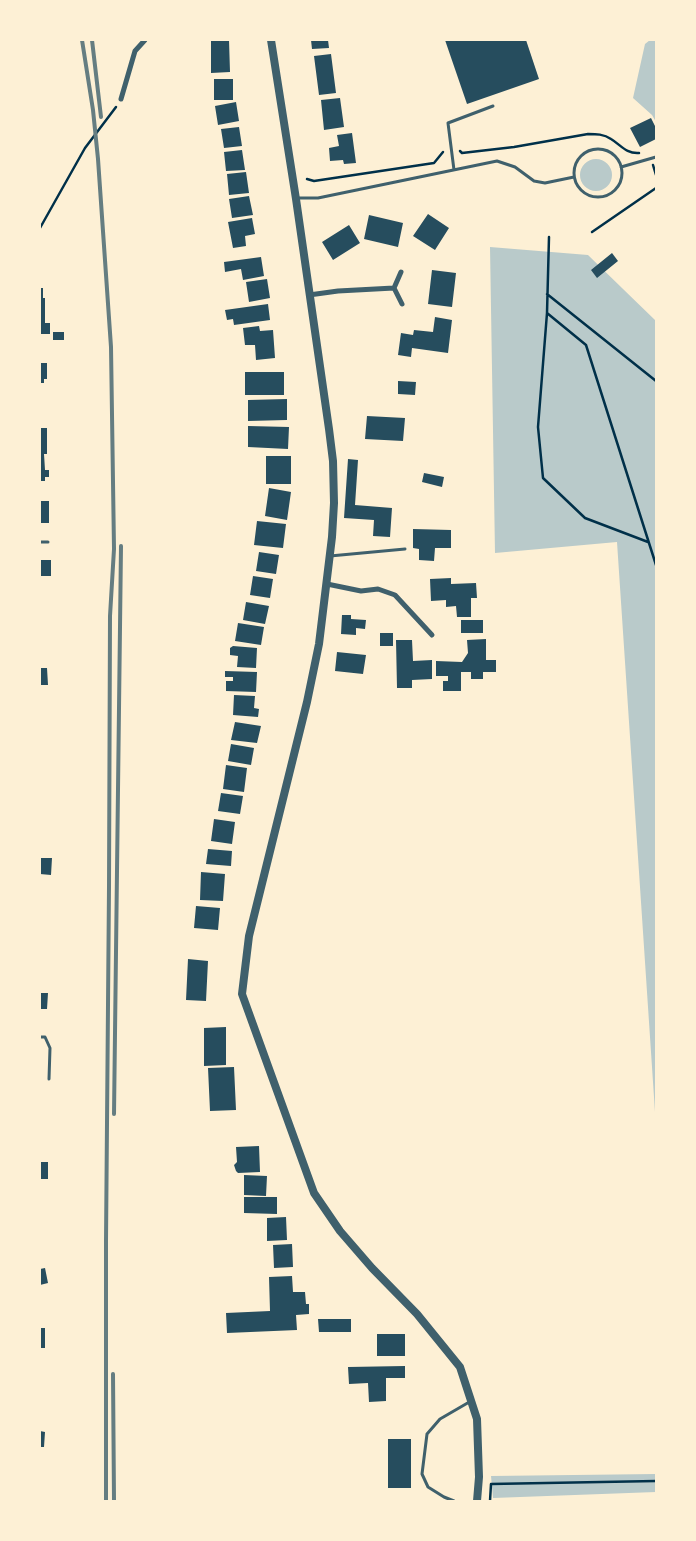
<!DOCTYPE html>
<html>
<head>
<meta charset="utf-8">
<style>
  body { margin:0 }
  #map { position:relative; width:696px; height:1541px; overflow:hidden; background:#fdf0d5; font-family:Raleway,sans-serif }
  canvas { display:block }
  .frame { position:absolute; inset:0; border:41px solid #fdf0d5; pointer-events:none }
</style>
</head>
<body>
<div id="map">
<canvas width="696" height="1541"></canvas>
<div class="frame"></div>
</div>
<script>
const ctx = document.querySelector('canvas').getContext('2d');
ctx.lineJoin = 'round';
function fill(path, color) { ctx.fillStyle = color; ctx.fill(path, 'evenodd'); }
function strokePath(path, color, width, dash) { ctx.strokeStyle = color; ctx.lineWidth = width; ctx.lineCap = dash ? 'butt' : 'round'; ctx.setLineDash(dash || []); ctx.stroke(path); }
fill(new Path2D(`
  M650,40h6v82l-4,-7 -19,-17 12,-54z
  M580 175a16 16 0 1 1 32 0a16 16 0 1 1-32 0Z
  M490,247l98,8 68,66v806l-39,-585 -122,11z
  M656,1474v18l-163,6 -2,-22z`), '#b9caca');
fill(new Path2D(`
  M211,40h18l1,32 -19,1z
  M311,40h17l1,8 -17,1z
  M445,40h81l13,39 -72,25z
  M331,54l5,39 -17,2 -5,-39z
  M214,79h19v21h-19z
  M340,98l4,29 -20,3 -3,-30z
  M236,102l3,19 -21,4 -3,-19z
  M651,118l5,10v11l-16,8 -10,-19z
  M239,127l3,19 -18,2 -3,-19z
  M352,133l4,30 -12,1 -1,-4 -13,1 -1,-13 10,-2 -2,-11z
  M242,150l3,20 -19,1 -2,-19z
  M246,172l3,21 -20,2 -2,-21z
  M249,196l4,19 -21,3 -3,-19z
  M428,214l21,14 -14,22 -22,-14z
  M369,215l34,8 -5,24 -34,-8z
  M252,218l3,16 -10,2 1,10 -13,2 -5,-26z
  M349,225l11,18 -27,17 -11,-18z
  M612,253l6,8 -21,17 -6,-8z
  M261,257l3,19 -21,4 -2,-11 -16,3 -1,-10z
  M432,270l24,3 -4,34 -24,-3z
  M267,279l3,19 -21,4 -3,-20z
  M40,288h3v10h2v25h5v11h-10z
  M268,304l2,16 -36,5 -1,-6 -6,1 -2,-10z
  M435,317l17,3 -4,33 -36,-5 -1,9 -13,-2 3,-22 12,2 1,-5 19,2z
  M259,326l1,5 13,-1 2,28 -19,2 -1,-15h-10l-2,-17z
  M53,332h11v8h-11z
  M40,363h7v16h-3v4h-4z
  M245,372h39v23h-39z
  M398,381l18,1 -1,13 -17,-1z
  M287,399v21l-39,1v-21z
  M367,416l38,2 -2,23 -38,-2z
  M248,426l41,1 -1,22 -40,-2z
  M40,428h7v26h-3l1,16h4v7h-4v4h-5z
  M266,456h25v28h-25z
  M348,459l10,1 -3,45 37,3 -2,29 -17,-1 1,-16 -30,-2z
  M424,473l20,4 -2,10 -20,-5z
  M269,488l22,4 -4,28 -22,-4z
  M40,501h9v22h-9z
  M257,521l29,3 -3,24 -29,-3z
  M413,529l38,1v18h-16l-1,13 -15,-1v-11l-6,-1z
  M259,552l20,3 -3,19 -20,-3z
  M40,560h11v16h-11z
  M253,576l20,3 -3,19 -20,-3z
  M451,578v6l25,-1 1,15h-6v19h-14l-1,-11 -10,1v-7l-15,1 -1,-22z
  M246,602l23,4 -4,18 -22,-4z
  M342,615h9v4l15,1 -1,9 -9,-1v7l-15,-1z
  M461,620h22v13h-22z
  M238,623l26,4 -3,18 -26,-4z
  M380,633h13v13h-13z
  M486,639v21h10v12h-13v7h-12v-7h-10v19h-18v-10h5v-5h-12v-15l26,1 6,-9 -1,-13z
  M396,640h16l1,21 19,-1v19l-20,1v8h-15z
  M233,646l24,2 -1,20 -19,-1 1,-11 -8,-1v-7z
  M337,652l29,3 -3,19 -28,-3z
  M40,668h7l1,17h-8z
  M225,671l32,1 -1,20 -30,-1v-10h7v-4h-8z
  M234,695l21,1 -1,12 5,1 -1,8 -25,-2z
  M235,722l26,4 -4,17 -26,-3z
  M231,744l23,4 -3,17 -23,-4z
  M226,765l21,3 -3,24 -21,-3z
  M221,793l22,3 -3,18 -22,-3z
  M214,819l21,3 -3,22 -21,-3z
  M208,849l24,2 -1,15 -25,-2z
  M40,858h12l-1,17 -11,-1z
  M201,872l24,2 -2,27 -23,-1z
  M196,906l24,2 -2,22 -24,-2z
  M188,959l20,2 -2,40 -20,-1z
  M40,993h8l-1,16h-7z
  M226,1027v38l-22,1v-38z
  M234,1067l2,43 -26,1 -2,-43z
  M259,1146l1,26 -22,1 -2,-2 -2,-6 3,-3 -1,-15z
  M40,1162h8v17h-8z
  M244,1175l23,1 -1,20 -22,-1z
  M244,1197h33v17l-33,-1z
  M286,1217l1,23 -20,1v-23z
  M292,1244l1,23 -19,1 -1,-23z
  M45,1268l3,15 -8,2v-16z
  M292,1276l1,16h12l1,12h3v10l-13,1 1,15 -70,3 -1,-20 44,-2 -1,-34z
  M318,1319h33v13h-32z
  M40,1328h5v20h-5z
  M377,1334h28v22h-28z
  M405,1366v12h-19v23l-17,1 -1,-19 -19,1 -1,-17z
  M40,1431l5,1 -1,15h-4z
  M388,1439h23v49h-23z`), '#264d5e');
strokePath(new Path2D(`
  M460,151l2,2 52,-6 74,-13c8,0 16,0 23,5 10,6 15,15 28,14
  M653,165l3,10
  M307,179l7,2 120,-18 9,-11
  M40,228l45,-80 31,-41
  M592,232l64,-44
  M549,237l-2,76 39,32 70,220
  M547,294l109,87
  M547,313l-9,114 5,51 42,40 63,24
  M490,1501l1,-17 165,-3`), '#003049', 2.5);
strokePath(new Path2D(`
  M574 173a24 24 0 1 1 48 0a24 24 0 1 1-48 0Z
  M621,167l35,-10
  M454,170l-6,-47 45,-17
  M297,198h21l179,-37 18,6 19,14 11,2 29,-6
  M40,542h8
  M330,556l75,-7
  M40,1037h5l5,11 -1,31
  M454,1501l-10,-4 -16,-10 -6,-13 5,-40 13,-15 31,-18`), '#3f606c', 3);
strokePath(new Path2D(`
  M121,99l14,-48 10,-11
  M401,272l-7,16 8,16
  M309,295l29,-4 56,-3
  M327,584l34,7 17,-2 17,6 37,40`), '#3f606c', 5);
strokePath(new Path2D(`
  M271,40l25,159 33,230 4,32 1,42 -2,34 -13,107 -12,58 -58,234 -7,58 72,199 26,38 32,37 45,46 43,53 17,52 2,58 -2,24`), '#3f606c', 8);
strokePath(new Path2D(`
  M82,40l11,70 5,49 13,188 3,202 -4,67 -1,271 -3,354v260
  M92,40l9,77
  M114,1114l7,-568
  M113,1374l1,127`), '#657d81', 4);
</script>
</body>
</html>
